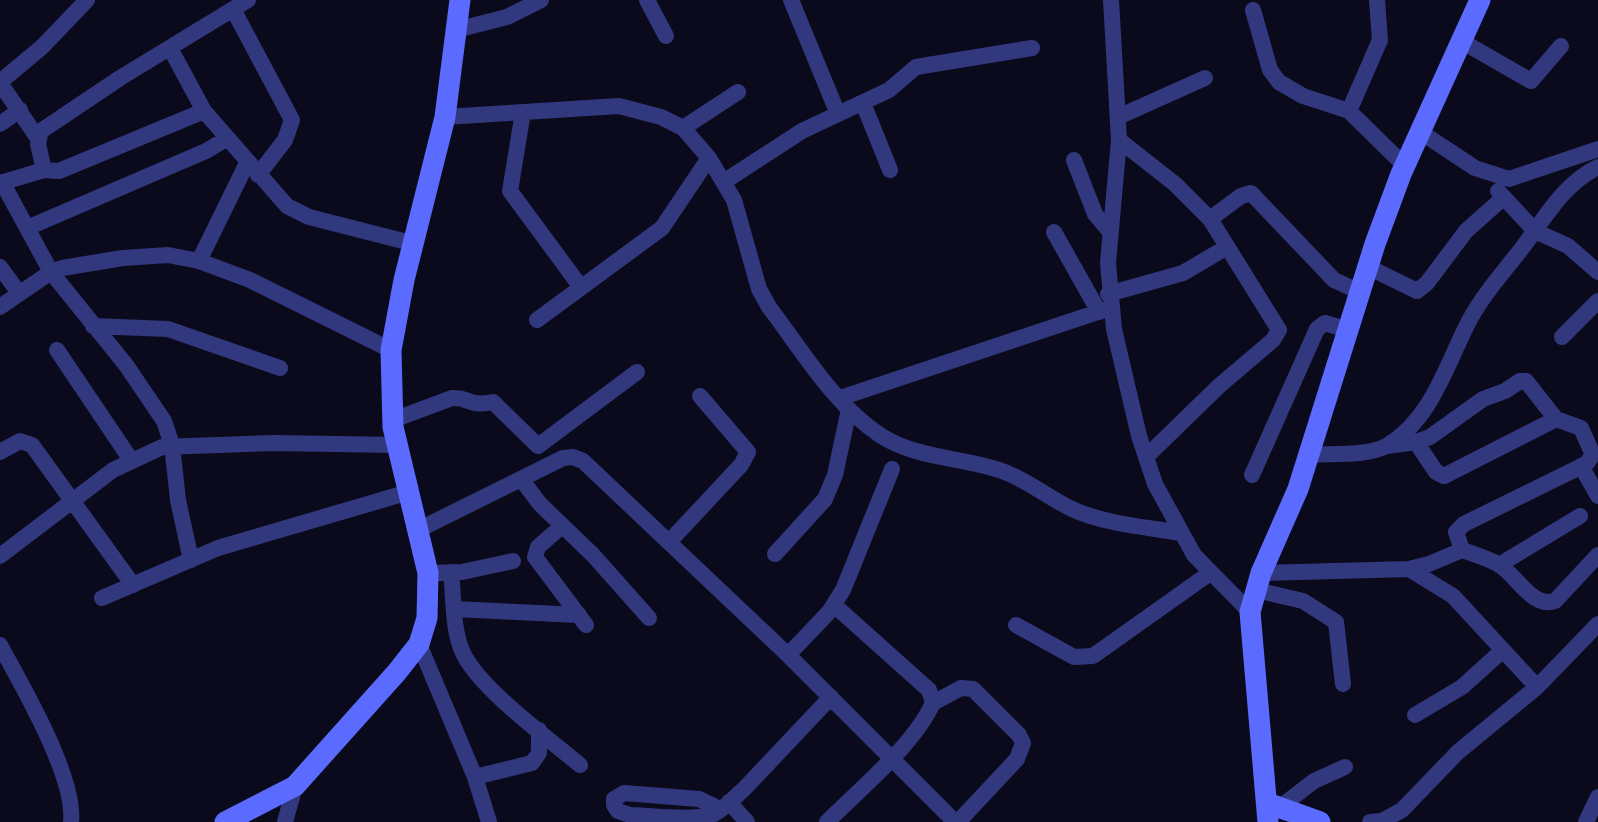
<!DOCTYPE html>
<html>
<head>
<meta charset="utf-8">
<style>
  body { margin:0 }
  canvas { display:block; background:#0b0a1c }
</style>
</head>
<body>
<canvas width="1598" height="822"></canvas>
<script>
const ctx = document.querySelector('canvas').getContext('2d');
ctx.lineJoin = 'round';
function strokePath(path, color, width, dash) { ctx.strokeStyle = color; ctx.lineWidth = width; ctx.lineCap = dash ? 'butt' : 'round'; ctx.setLineDash(dash || []); ctx.stroke(path); }
strokePath(new Path2D(`
  M647,0l19,36
  M791,0l47,114
  M1111,0l8,140 -11,123 6,66 25,107 16,48 39,71 56,57
  M1253,10l17,60 9,12 24,14 46,15 56,55
  M234,11l58,109 -7,20 -27,35
  M456,30l51,-13 34,-17
  M1463,42l68,39 30,-35
  M170,48l34,63 83,95 22,11 106,27
  M0,82l42,-35 45,-47
  M0,83l37,54
  M863,103l27,67
  M1349,111l31,-71 -3,-40
  M523,112l-13,79 70,95
  M445,117l174,-11 42,11 22,11 26,30 25,42 25,89 10,18c33,43 65,98 111,128 36,24 83,22 122,36 26,9 46,27 70,38 32,15 75,18 109,24
  M1118,117l87,-39
  M0,124l20,-14
  M683,128l55,-36
  M1422,133l53,35 34,11 89,-30
  M1119,140l56,44 35,35 69,111 -6,10 -54,46 -73,71
  M1074,160l21,54 15,18
  M44,170l15,1 145,-60
  M725,181l77,-50 87,-41 27,-23 116,-19
  M2,182l49,90 75,93 38,56 8,24 6,55 13,60
  M0,183l44,-13 -6,-26 3,-13 79,-53 128,-78
  M1498,191l37,40 33,15 30,26
  M1210,219l31,-23 10,-3 83,87 26,12
  M27,228l179,-77 20,-12
  M1054,232l45,80
  M199,261l48,-98
  M0,267l19,26
  M1368,267l49,24 10,-8 39,-52 37,-33
  M1108,294l75,-21 44,-26
  M0,307l51,-35 11,-4 61,-10 45,-3 31,6 51,19 141,70
  M537,320l125,-92 47,-70
  M93,326l75,3 112,39
  M1562,337l36,-36
  M57,350l74,110
  M840,398l270,-90
  M393,420l59,-22c18,-1 16,9 41,4l45,44 99,-74
  M1416,442l20,30 8,4 112,-57
  M1387,446l29,-4 14,-5 53,-38 22,-8 15,-10h6l30,38 25,9 12,27 -7,9 -122,60 -8,8 6,18c12,4 25,8 36,14 18,10 34,45 57,37l43,-46
  M0,452l20,-11 12,4 101,140
  M1309,455c23,-2 59,2 79,-10 44,-26 59,-82 81,-124 14,-26 32,-46 50,-69 24,-30 43,-68 79,-85
  M1581,466l17,30
  M1252,475l65,-146 8,-6 23,7
  M521,479l19,25 53,51 56,63
  M562,526l-24,21 -3,10 51,68
  M418,530l145,-72 10,-1 10,4 205,194 167,167
  M669,542l72,-77 7,-13 -48,-56
  M775,554l50,-55 10,-24 14,-66
  M0,556l113,-86 49,-23 111,-4 124,2
  M1499,565l81,-49
  M1409,569l44,27 84,91
  M451,572c3,26 1,57 12,81 17,36 85,85 117,112
  M428,573l34,-1 51,-11
  M1261,573l148,-4 20,-5 33,-14
  M1256,590l47,11 33,21 7,62
  M102,598l116,-50 191,-56
  M455,609l124,6
  M1016,625l58,32 19,-1 117,-83
  M419,644l56,133 14,45
  M0,645c22,41 76,132 71,177
  M788,655l41,-43 14,-22 49,-121
  M933,703l28,-15 12,1 46,46 4,8 -6,16 -59,63
  M1415,715l47,-28 41,-37
  M475,777l57,-14 7,-10v-23
  M729,802l18,20
  M1279,808l35,-27 31,-14
  M720,809l-21,-10 -75,-6 -10,6v6l4,6 12,4c19,0 68,7 84,-1 11,-6 21,-17 30,-25l87,-92
  M285,822l10,-36
  M827,822c34,-34 86,-76 106,-119l-4,-13 -95,-85
  M1370,822l12,-1 20,-11 56,-58 79,-65 61,-63
  M1586,822l12,-25`), '#32387e', 16);
strokePath(new Path2D(`
  M1267,803l53,19
  M225,822l70,-36 102,-114 22,-28 8,-26 1,-45 -35,-146 -2,-77 13,-70 41,-163 15,-117
  M1268,822l-18,-210 11,-39 37,-84 77,-245 26,-70 79,-174`), '#5c6bff', 21);
</script>
</body>
</html>
